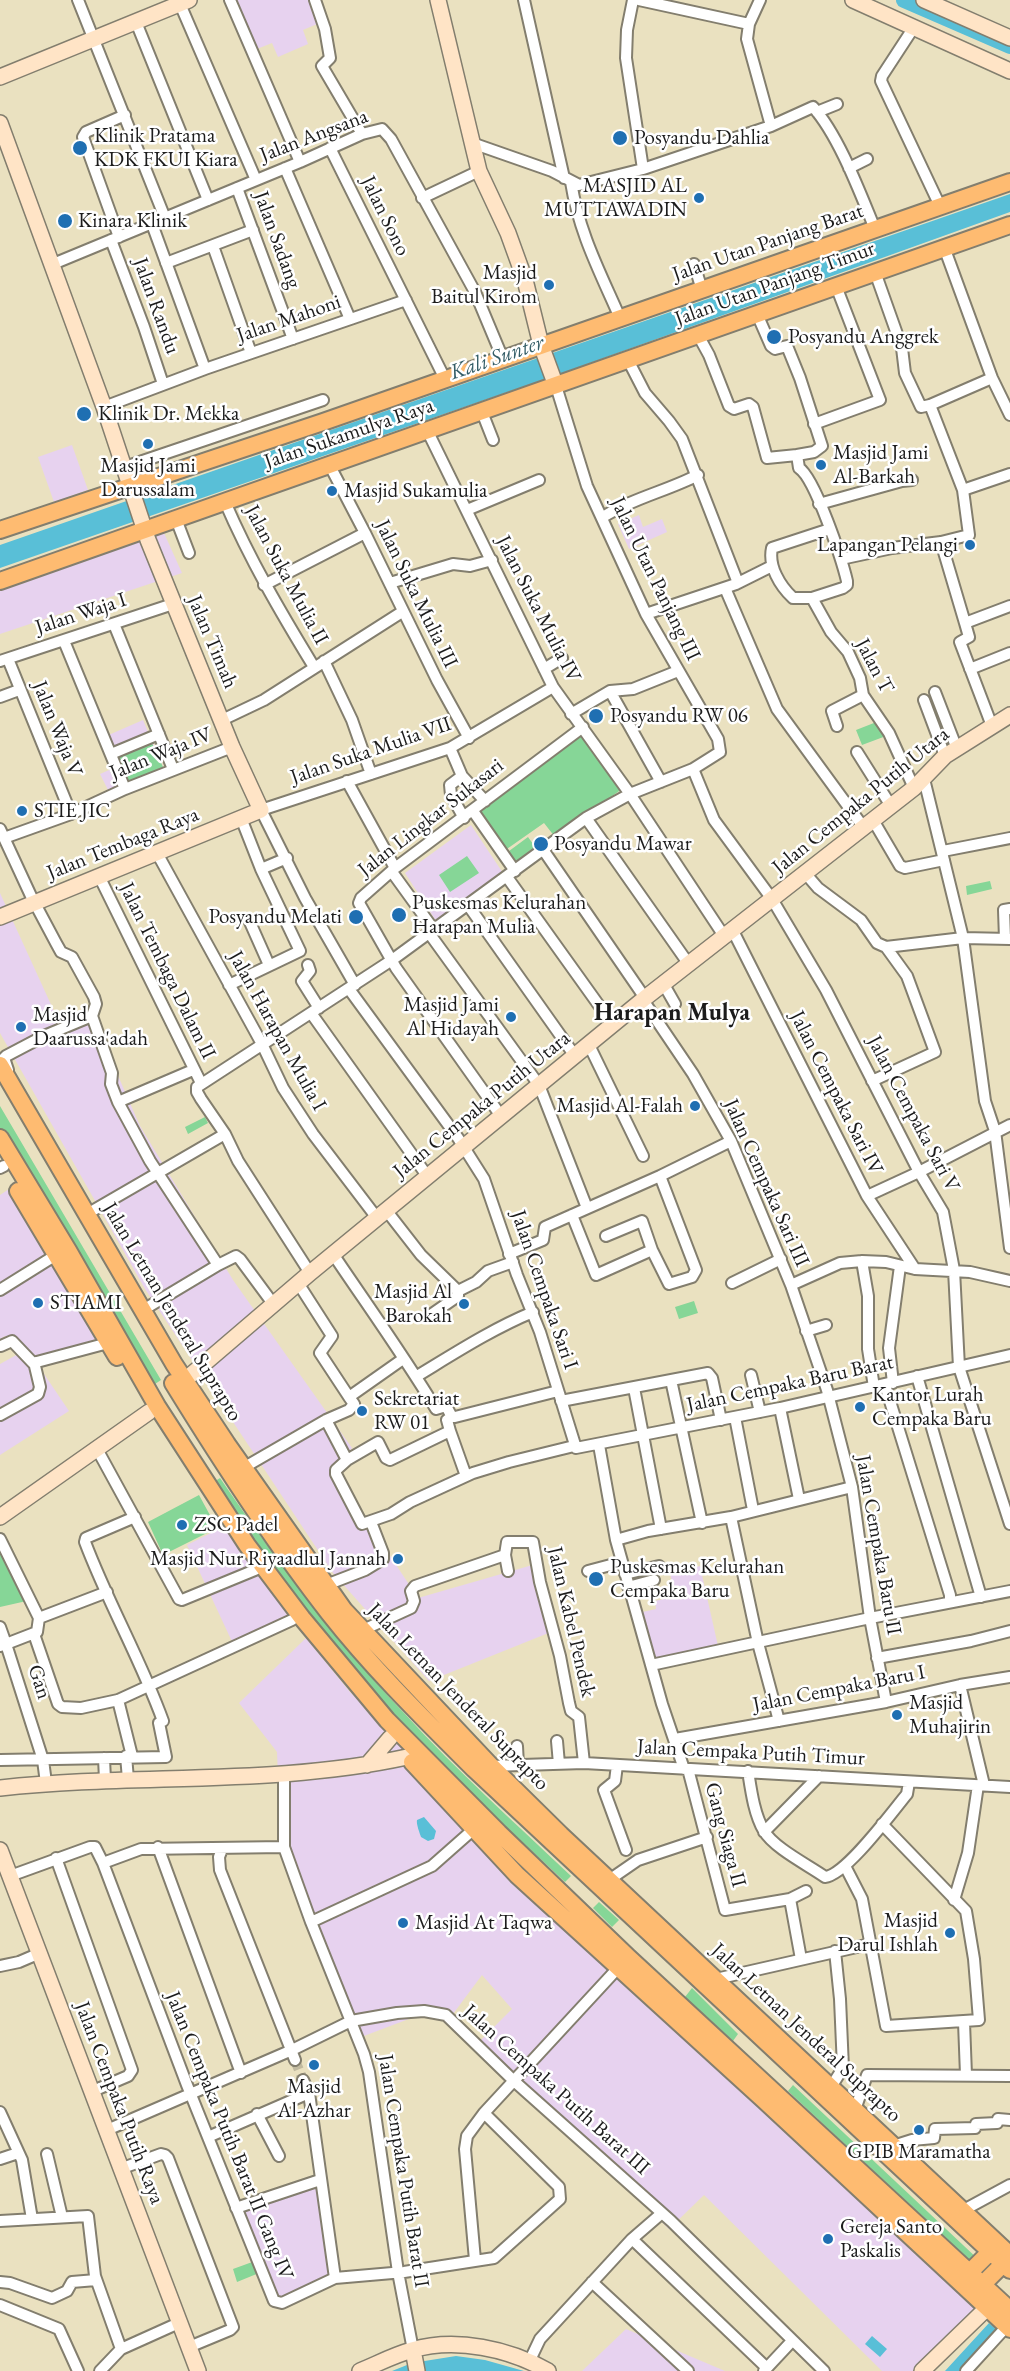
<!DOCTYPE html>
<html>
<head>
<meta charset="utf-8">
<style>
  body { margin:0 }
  canvas { display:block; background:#eae1c0 }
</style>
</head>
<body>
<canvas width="1010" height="2371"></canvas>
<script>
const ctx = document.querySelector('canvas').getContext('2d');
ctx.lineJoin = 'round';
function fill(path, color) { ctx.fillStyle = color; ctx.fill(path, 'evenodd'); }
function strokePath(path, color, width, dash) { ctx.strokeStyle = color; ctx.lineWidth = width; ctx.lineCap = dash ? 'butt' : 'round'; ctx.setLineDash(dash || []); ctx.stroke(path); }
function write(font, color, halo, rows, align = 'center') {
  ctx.font = font + ' "EB Garamond",serif'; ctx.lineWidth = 5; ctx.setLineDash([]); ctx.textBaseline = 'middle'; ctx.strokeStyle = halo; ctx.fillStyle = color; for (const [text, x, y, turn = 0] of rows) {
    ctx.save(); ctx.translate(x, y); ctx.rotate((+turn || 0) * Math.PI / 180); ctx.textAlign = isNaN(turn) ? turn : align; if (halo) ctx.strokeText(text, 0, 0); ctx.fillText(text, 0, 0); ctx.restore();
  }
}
fill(new Path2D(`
  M231,0h83l6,29 -3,-5 -14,6 5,14 -30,13 -6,-14 -20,8z
  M72,445l16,45 -34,12 -16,-45z
  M639,515l4,12 19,-8 5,13 -38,17 -11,-25z
  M164,533l18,40 -182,61v-46z
  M143,720l21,49 -55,23 -9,-18 16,-7 -12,-30z
  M471,825l32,48 -67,48 -31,-48z
  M0,893l64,140 27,-19 49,112 93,154 119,168 -19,22 85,128 118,-34 15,68 -122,49 -96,-108 -188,-284 -145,-256z
  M15,1185l96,162 -71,21 29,43 -69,44v-91l20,-11 -15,-17 -5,3v-144z
  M225,1526l67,94 -57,28 -48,-103z
  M700,1566l18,80 -67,15 -13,-48 18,-4 -1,-8 20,-5 -5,-23z
  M306,1638l44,54 637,616 -65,63h-40l-178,-176 -35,34 -190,-187 33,-33 -30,-34 -32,43 -36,-1 -58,22 -75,-191 -4,-96 -38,-49z
  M318,2187l12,88 -54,24 -32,-89z
  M626,2329l99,42h-143z`), '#e7d2ef');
fill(new Path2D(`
  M879,721l7,15 -24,9 -6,-15z
  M582,733l40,56 -67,48 -11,-14 -40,28 -28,-40z
  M151,741l12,26 -35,16 -12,-27z
  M528,837l8,11 -23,17 -8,-11z
  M467,856l12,17 -29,19 -11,-17z
  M990,881l2,8 -25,6 -1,-9z
  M0,1106l161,274 -9,6 -152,-258z
  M205,1117l3,6 -20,11 -3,-7z
  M694,1301l4,12 -19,6 -4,-12z
  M220,1478c57,83 116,163 185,236 52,57 110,109 166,162l-6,6c-51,-48 -103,-95 -151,-145 -75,-79 -140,-165 -202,-254z
  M199,1495l18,33 -54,27 -15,-33z
  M0,1545l31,55 -31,7z
  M599,1902l20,18 -7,7 -19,-19z
  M692,1988l46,46 -5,7 -48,-44z
  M793,2085l187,176 -5,5 -187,-175z
  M255,2261l4,12 -22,9 -4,-13z`), '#86d697');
fill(new Path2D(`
  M1010,194v18l-459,165 -551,191v-23z
  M424,1817l12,14 -2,8 -6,2 -7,-4c-1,-3 -5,-13 -4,-17z
  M989,2323l10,9 -35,39h-19z
  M872,2336l15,13 -7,8 -15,-13z
  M456,2356l29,4 39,11h-132l20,-8z`), '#59bfd7');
strokePath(new Path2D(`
  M904,0l106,46`), '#59bfd7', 16);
strokePath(new Path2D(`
  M295,2060l8,20`), '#c1ba9f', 10, [10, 5]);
const street = new Path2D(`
  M78,0l87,218
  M230,0l70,162
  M315,0l10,29 5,29 -8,8 40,68
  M524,0l40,178
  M633,0l-6,30 -1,28 17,111
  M639,0l110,24
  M760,0l-11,24 -2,15 24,87
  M180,4l76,176
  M136,22l72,178
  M914,27l-32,49 -1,5 59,125
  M817,112l20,-8
  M472,143l80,28 27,14 64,-16 128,-43 42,-19c26,29 47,86 62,122
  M330,148l115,231
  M285,168l65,151
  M849,168l18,-9
  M571,182c8,51 29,90 49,136
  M237,188l56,151
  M422,198l57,-27
  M152,224l53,145
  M119,237l-36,-100 3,-5 39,-17
  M111,240l33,87 19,57
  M213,246l38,107
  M944,247l48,131 18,37
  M166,263l87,-33
  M53,264l247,-102 62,-28 20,-5 9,10 84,153 28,67
  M694,264l8,26
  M757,314l14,32 4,3 12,-3 13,32 22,68 -8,6 -17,3 2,13c16,10 43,92 48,113v4l-4,3 -31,10h-19c-13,-12 -25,-32 -21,-50l58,-19
  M698,335l11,20 20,51 5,3 15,-5 4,3 14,51 30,-3
  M628,360l17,33 24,28 13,18 56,144
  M930,405l62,-27
  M104,407l101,-38 201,-69
  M482,412l11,28
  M814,424l66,-24 -44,-114
  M427,430l126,257 77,107 94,142
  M330,466l35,67 72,147 32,58
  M125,467l198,-67
  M963,490l47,-16
  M225,502c25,58 56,111 89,165
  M819,504l83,-23 10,-1
  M467,510l72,-30
  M603,517c30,-19 64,-26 95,-42
  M176,519l13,34
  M941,542l24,81
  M841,559l51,-11 49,-6 28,-7 -6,-45 -33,-85 -9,2 -16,-34 -3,-25 -27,-76
  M390,583l63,-19 17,2 22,-6
  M264,585l101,-52
  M725,588l52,121 87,119
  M812,598l19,34 17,20 12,26 3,17 26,38 25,55
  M646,614l90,-30 36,-18
  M114,624l59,145
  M64,641l61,148
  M8,659l63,155
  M0,661l173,-57
  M324,661l28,59 19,54
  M544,669l18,-11
  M970,669l40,-16
  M610,691l51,91
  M935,692l22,57
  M0,697l19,-7
  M924,700l21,56
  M571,714l39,-23 23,-2 45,-18
  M222,720l42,-20 138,-88
  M837,726l-5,-15 31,-16
  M992,726l-32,-84 9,-5 -4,-14 45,-17
  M450,748l12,28 23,25
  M857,752l34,54
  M111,754l48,-20
  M693,769l21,51 58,79 54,91 93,182 24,40 11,58 5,97 51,157
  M462,776l-12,9 1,10 13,23
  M924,779l39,159 22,163 10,30 15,117
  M347,781l48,87
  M473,811l42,60
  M586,818l102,145
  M873,820l27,46 5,2 39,-8
  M0,829l31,67 25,47 5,9 11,5 22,40 2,7 -4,12 20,57 -1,11 7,18 32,59 68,104 -75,45
  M4,838l67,-24 54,-25 107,-42
  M544,851l101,147
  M943,851l67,-13
  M157,853l105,191 21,44 30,46 64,84
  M261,869l26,-11
  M392,872l42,58
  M805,873l13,15 43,32 16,23 9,4 77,-9 47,1
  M99,876l102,207
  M507,877l106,148
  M468,905l107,151
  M249,920l20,45
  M732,929l135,267 48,73
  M429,933l110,152 48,123
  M1005,939l-1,-29 6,-1
  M308,965l2,6 -8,10 17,27
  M663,983l12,21
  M229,985l71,-34 -39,-82 -20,-51
  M355,985l-50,-87 -44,-88 189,-62 103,-61
  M349,989l109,149 26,41 33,96 23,57 36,116 204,-40 230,-53
  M643,1000l50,74 38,67 60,144 36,105 25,97 18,131 16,84
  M311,1013l117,164
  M589,1045l54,111
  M8,1070l-4,-12 2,-2 38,-20 48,-20
  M872,1081l63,-29 -28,-76 -21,-29
  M118,1102l75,-32
  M501,1116l-105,-148 -37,-65 2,-5 34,-30 188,-141
  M0,1168l4,-2
  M867,1196l52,-24 91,-47
  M386,1210l35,45 37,36 18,-9 12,-11 25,-9
  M87,1214l138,-80
  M572,1215l24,60 56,-25 17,34 23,-7 4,-7 -36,-94
  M606,1236l36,-15 10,29
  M333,1254c35,52 71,102 103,155l10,-3 6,11h3l103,-26
  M509,1254l34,-14 2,-13 115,-51 71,-35
  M862,1261l6,35v53l6,38
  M218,1265l18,-9 4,3 34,46
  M310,1273l-72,-112 -13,-27 -24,-35 -4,-7v-5l195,-127 194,-142 44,-24 63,-25 27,-17 -2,-13 -72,-125 -59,-128 -31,-100
  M298,1283l34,53 -12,17 29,44
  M732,1283l49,-24
  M791,1285l49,-22 22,-2 24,1 29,7 55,3 40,9
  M0,1290l56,-35
  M432,1314l26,-18v-5
  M806,1331l20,-6
  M1,1346l11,-5 21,22 75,-20
  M751,1375l9,37
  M417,1376c38,-23 75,-47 116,-64
  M917,1376l64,221
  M671,1380l31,143
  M893,1383l-4,-35 11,-82
  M885,1385l65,210v7
  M634,1388l27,141
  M561,1401l147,-28 4,5 9,42
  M780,1408l19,91
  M0,1415l38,-21 2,-7 -6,-25
  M735,1417l18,93
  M326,1420l21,40 -11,10v4l26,50 29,-10 19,-12 63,-29 36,-11 65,-16
  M450,1431l16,45
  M599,1445l17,95 46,164 22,65
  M97,1449l82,150 3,1 73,-30
  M347,1460l31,-18 8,16 4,2 60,-29 -3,-11 5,-3
  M243,1468l83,-48 23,-10 5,-6 -5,-7 54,-38
  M731,1517l27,126 21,78
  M0,1539l39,79 -2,14 -31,12 37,116 3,23
  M616,1540l32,-9 83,-14 121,-30
  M505,1555l3,16
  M588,1571l34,-9
  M625,1574l34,-8
  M326,1585l39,-15 18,-11v-6l-12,-31
  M628,1587l26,-7
  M39,1618l68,-26
  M0,1627l6,17 -6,2
  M363,1630l48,-22 3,-7 -3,-10 4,-5 90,-31 2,-13h26l7,40 20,74 9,47 2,8 8,6 5,46
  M34,1634l24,70 4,3 19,1 37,-8 174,-80
  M877,1658l94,-17 39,-10
  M651,1665l219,-47 140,-27
  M960,1685l24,100
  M118,1700l14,56
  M675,1739l211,-37 74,-17 50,-8
  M557,1741l2,23
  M517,1746l1,19
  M126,1756l2,23
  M104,1758l1,22
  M0,1760l166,-3 -7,-34 4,-2c-22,-61 -55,-118 -78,-179l1,-4 49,-21
  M617,1765l-2,16 -11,9 22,60
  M491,1766l93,-3 426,24
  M688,1769l37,141 65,-11 11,60
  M748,1771c3,19 6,43 16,60 10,17 44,34 61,46 21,-2 67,-65 82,-83l2,-12
  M284,1775v72l27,75 53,132 5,18 29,200 15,78
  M764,1832l55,-56
  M158,1847l83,226
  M222,1849l-3,8 1,13 75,190
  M56,1858l76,212 -4,6 -35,15
  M103,1863l84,222 87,216 8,2 53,-25 69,-6 90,-14 66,-59 -1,-12 -75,-74
  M845,1866l17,33 24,127 93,-6 -5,-61 -8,-48 -84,-87
  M10,1876l80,-29h5l8,16 38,-14 143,-2
  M609,1880l29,-20 69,-23
  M790,1899l16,-8
  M954,1900l14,-47 10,-68
  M311,1922l121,-56 43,-38
  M0,1966l19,-4 21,-9
  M716,1979l154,-35
  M964,2022l2,53
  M303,2080l6,13 26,185
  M831,2087l12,-19 -3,-69 -5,-48
  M855,2110l12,-35 143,1
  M0,2112l22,48 10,59
  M257,2114l22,42
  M107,2130l185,-80 59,-29 46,-8 27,-2 22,4 68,66 157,140 153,150
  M208,2137l101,-44
  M893,2146l19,-6 22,-2 1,-9 40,-1 1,-4 21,-1 1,-4 12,1
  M47,2154l15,63
  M0,2159l18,-6
  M120,2169l41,-15 4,1 3,3 65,169 -3,3 -41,17
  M236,2208l84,-28
  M962,2211l48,-26
  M0,2221l88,-5 7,60 26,73
  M632,2239l135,129
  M475,2260l-10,-111 2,-13 17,-23 134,-145
  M0,2282l10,1 42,15 15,-7 5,-9 24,-2
  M592,2282l96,89
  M0,2305l59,24 19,42
  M530,2360l10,-21 92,-100 30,-26
  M100,2371l21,-22 60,-27
  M764,2371l28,-30
  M966,2371l41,-45`);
const secondary = new Path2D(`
  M438,0l41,171 29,62 17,47 16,65 15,41
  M853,0l157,71
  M924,0l86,38
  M0,77l189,-77
  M0,123l104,284 44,133 84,207 29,63 -261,107
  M185,1380l125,-107 335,-275 269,-210 31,-32 65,-41
  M0,1517l149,-105
  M367,1765l23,-27
  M0,1788c135,-15 274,-2 407,-31
  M0,1850l198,521
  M413,2350l4,21
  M360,2371c17,-7 34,-16 52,-21 44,-13 98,-1 136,21
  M922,2371l65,-63`);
const primary = new Path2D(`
  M0,530l323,-108 687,-240
  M0,581l1010,-356
  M0,1065l174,299 53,80 117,166 147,156 70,69 449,420
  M0,1138l69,114 88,154 90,139 55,73 85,102 112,113 129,124 382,353
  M18,1191l99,166
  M173,1383c48,78 99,157 156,230 44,56 95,106 145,156l536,501
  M412,1762l105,113 247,225 246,229
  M969,2273l21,-21
  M982,2285l21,-21`);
strokePath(street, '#837e6e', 14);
strokePath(secondary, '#837e6e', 18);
strokePath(primary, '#837e6e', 20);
strokePath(street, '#fff', 10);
strokePath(secondary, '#ffe4c6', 15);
strokePath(primary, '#febb71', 16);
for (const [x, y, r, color] of [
  [620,138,8,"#1f6fb2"],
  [80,148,8,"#1f6fb2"],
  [699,198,6,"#1f6fb2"],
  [65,221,8,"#1f6fb2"],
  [549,285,6,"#1f6fb2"],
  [774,337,8,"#1f6fb2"],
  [84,414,8,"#1f6fb2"],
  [148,444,6,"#1f6fb2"],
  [821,465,6,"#1f6fb2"],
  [332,491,6,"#1f6fb2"],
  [970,545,6,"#1f6fb2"],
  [596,716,8,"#1f6fb2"],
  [22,811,6,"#1f6fb2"],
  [541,844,8,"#1f6fb2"],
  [399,915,8,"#1f6fb2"],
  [356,917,8,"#1f6fb2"],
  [511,1017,6,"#1f6fb2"],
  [21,1027,6,"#1f6fb2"],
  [695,1106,6,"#1f6fb2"],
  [38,1303,6,"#1f6fb2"],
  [464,1304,6,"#1f6fb2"],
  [860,1407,6,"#1f6fb2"],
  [362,1411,6,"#1f6fb2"],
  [182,1525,6,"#1f6fb2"],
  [398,1559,6,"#1f6fb2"],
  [596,1579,8,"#1f6fb2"],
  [897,1715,6,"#1f6fb2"],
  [403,1923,6,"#1f6fb2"],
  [950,1933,6,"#1f6fb2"],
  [314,2065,6,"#1f6fb2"],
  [919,2130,6,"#1f6fb2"],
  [828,2239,6,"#1f6fb2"]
]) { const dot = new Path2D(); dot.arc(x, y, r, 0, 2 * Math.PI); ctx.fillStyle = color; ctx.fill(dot); strokePath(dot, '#fff', 2); }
write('21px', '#1c1c1c', '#fff', [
  ["Klinik Pratama",94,136],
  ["KDK FKUI Kiara",94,160],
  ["Posyandu Dahlia",634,138],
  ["MASJID AL",687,186,"right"],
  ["MUTTAWADIN",687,210,"right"],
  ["Kinara Klinik",78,221],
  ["Masjid",537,273,"right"],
  ["Baitul Kirom",537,297,"right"],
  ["Posyandu Anggrek",788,337],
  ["Klinik Dr. Mekka",98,414],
  ["Masjid Jami",833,453],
  ["Al-Barkah",833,477],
  ["Masjid Jami",148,466,"center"],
  ["Darussalam",148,490,"center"],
  ["Masjid Sukamulia",344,491],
  ["Lapangan Pelangi",958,545,"right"],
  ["Posyandu RW 06",610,716],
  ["STIE JIC",34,811],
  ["Posyandu Mawar",554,844],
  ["Puskesmas Kelurahan",412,903],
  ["Harapan Mulia",412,927],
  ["Posyandu Melati",342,917,"right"],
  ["Masjid Jami",499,1005,"right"],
  ["Al Hidayah",499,1029,"right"],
  ["Masjid",33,1015],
  ["Daarussa'adah",33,1039],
  ["Masjid Al-Falah",683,1106,"right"],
  ["Masjid Al",452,1292,"right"],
  ["Barokah",452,1316,"right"],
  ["STIAMI",50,1303],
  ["Kantor Lurah",872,1395],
  ["Cempaka Baru",872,1419],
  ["Sekretariat",374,1399],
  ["RW 01",374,1423],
  ["ZSC Padel",194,1525],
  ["Masjid Nur Riyaadlul Jannah",386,1559,"right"],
  ["Puskesmas Kelurahan",610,1567],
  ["Cempaka Baru",610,1591],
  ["Masjid",909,1703],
  ["Muhajirin",909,1727],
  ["Masjid",938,1921,"right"],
  ["Darul Ishlah",938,1945,"right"],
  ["Masjid At Taqwa",415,1923],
  ["Masjid",314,2087,"center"],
  ["Al-Azhar",314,2111,"center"],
  ["GPIB Maramatha",919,2152,"center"],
  ["Gereja Santo",840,2227],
  ["Paskalis",840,2251]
], 'left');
write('21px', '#1c1c1c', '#fff', [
  ["Jalan Angsana",314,136,-21],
  ["Jalan Sono",385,216,64],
  ["Jalan Sadang",277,240,70],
  ["Jalan Utan Panjang Barat",768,243,-19],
  ["Jalan Utan Panjang Timur",775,284,-20],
  ["Jalan Randu",156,306,70],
  ["Jalan Mahoni",289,319,-19],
  ["Jalan Sukamulya Raya",349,434,-19],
  ["Jalan Suka Mulia II",286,575,62],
  ["Jalan Utan Panjang III",655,579,64],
  ["Jalan Suka Mulia III",416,594,64],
  ["Jalan Suka Mulia IV",538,609,63],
  ["Jalan Waja I",81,614,-18],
  ["Jalan Timah",212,642,67],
  ["Jalan T",874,666,62],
  ["Jalan Waja V",57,729,68],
  ["Jalan Suka Mulia VII",371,751,-19],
  ["Jalan Waja IV",161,754,-22],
  ["Jalan Cempaka Putih Utara",861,801,-39],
  ["Jalan Lingkar Sukasari",431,818,-38],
  ["Jalan Tembaga Raya",123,844,-22],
  ["Jalan Tembaga Dalam II",167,971,64],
  ["Jalan Harapan Mulia I",277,1031,61],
  ["Jalan Cempaka Sari IV",836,1093,63],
  ["Jalan Cempaka Putih Utara",482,1105,-39],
  ["Jalan Cempaka Sari V",913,1114,62],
  ["Jalan Cempaka Sari III",766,1183,66],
  ["Jalan Cempaka Sari I",544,1290,71],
  ["Jalan Letnan Jenderal Suprapto",172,1312,59],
  ["Jalan Cempaka Baru Barat",790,1384,-12],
  ["Jalan Cempaka Baru II",878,1545,80],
  ["Jalan Kabel Pendek",571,1622,77],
  ["Gan",39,1682,72],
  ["Jalan Cempaka Baru I",839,1689,-11],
  ["Jalan Letnan Jenderal Suprapto",458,1697,46],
  ["Jalan Cempaka Putih Timur",751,1753,3],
  ["Gang Siaga II",725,1835,75],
  ["Jalan Letnan Jenderal Suprapto",806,2033,43],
  ["Jalan Cempaka Putih Barat III",556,2090,42],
  ["Jalan Cempaka Putih Raya",119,2103,69],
  ["Jalan Cempaka Putih Barat II Gang IV",229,2136,68],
  ["Jalan Cempaka Putih Barat II",403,2171,81]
]);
write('italic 22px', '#345d67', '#fff', [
  ["Kali Sunter",497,358,-19]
]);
write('bold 24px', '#1c1c1c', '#fff', [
  ["Harapan Mulya",672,1013]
]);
</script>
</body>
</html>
